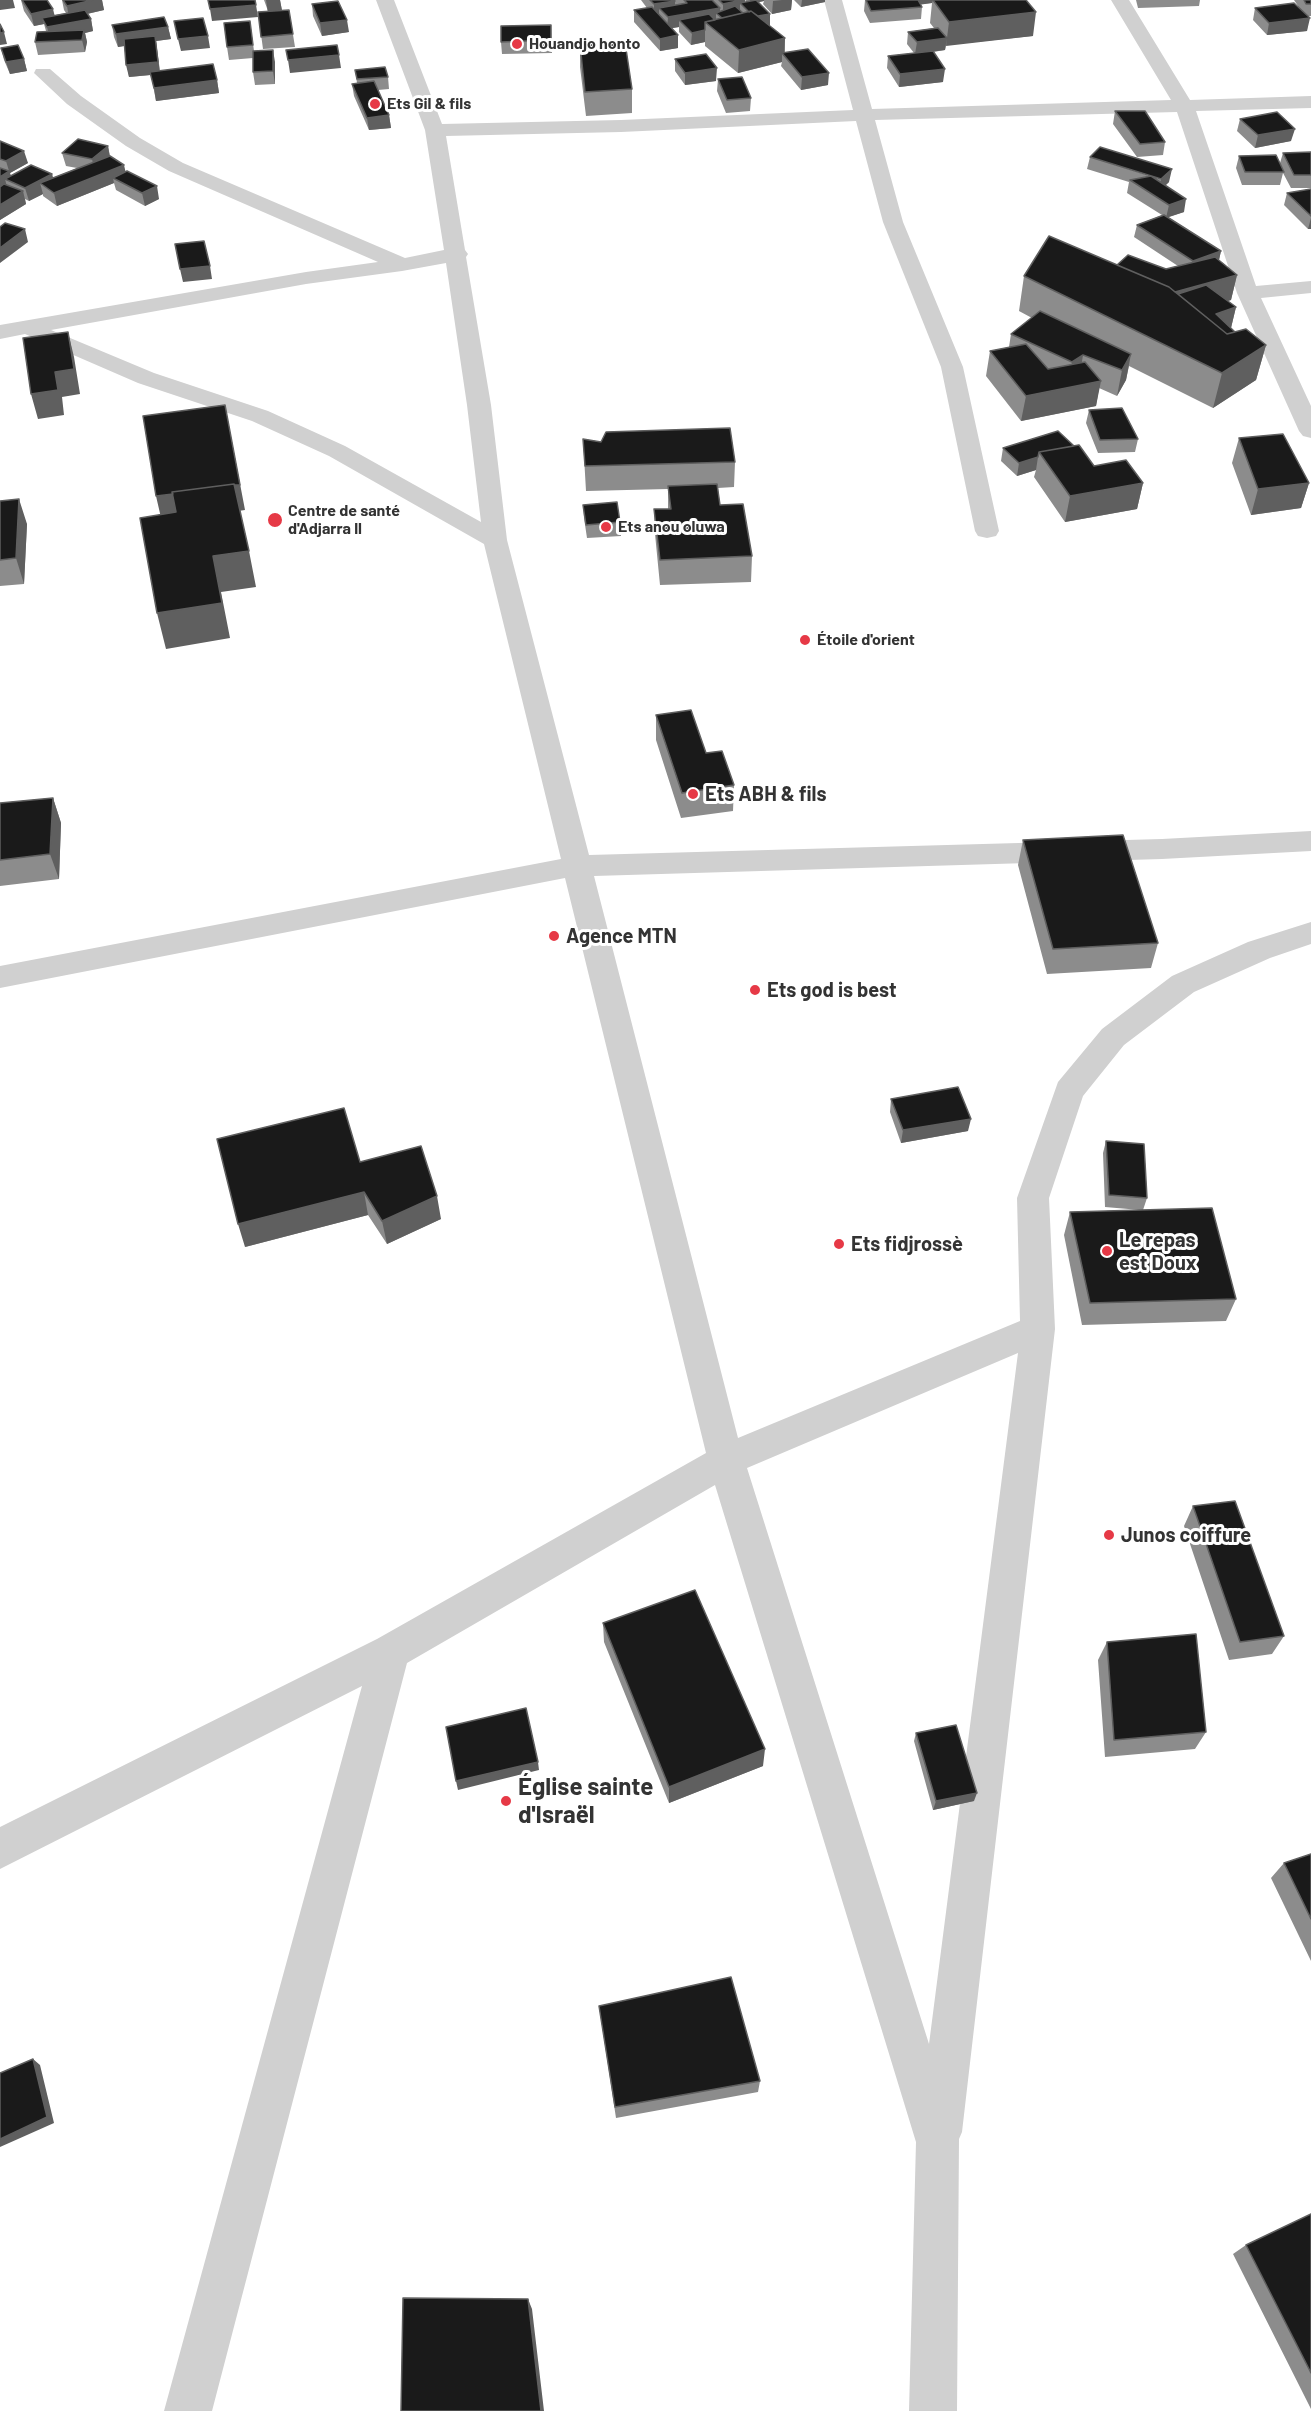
<!DOCTYPE html>
<html>
<head>
<meta charset="utf-8">
<style>
  body { margin:0 }
  canvas { display:block; background:#fff }
</style>
</head>
<body>
<canvas width="1311" height="2411"></canvas>
<script>
const ctx = document.querySelector('canvas').getContext('2d');
ctx.lineJoin = 'round';
function fill(path, color) { ctx.fillStyle = color; ctx.fill(path, 'evenodd'); }
function strokePath(path, color, width, dash) { ctx.strokeStyle = color; ctx.lineWidth = width; ctx.lineCap = dash ? 'butt' : 'round'; ctx.setLineDash(dash || []); ctx.stroke(path); }
function write(font, color, halo, rows, align = 'center') {
  ctx.font = font + ' Barlow,sans-serif'; ctx.lineWidth = 6; ctx.setLineDash([]); ctx.textBaseline = 'middle'; ctx.strokeStyle = halo; ctx.fillStyle = color; for (const [text, x, y, turn = 0] of rows) {
    ctx.save(); ctx.translate(x, y); ctx.rotate((+turn || 0) * Math.PI / 180); ctx.textAlign = isNaN(turn) ? turn : align; if (halo) ctx.strokeText(text, 0, 0); ctx.fillText(text, 0, 0); ctx.restore();
  }
}
fill(new Path2D(`
  M376,0h18l48,124 179,-4 232,-10 -29,-110h18l30,109 299,-9 -60,-100h18l61,100 121,-4v12l-115,3 60,175 55,-5v12l-50,5 50,108v32l-8,-2 -4,-5 -62,-138 -60,-181 -302,8 28,102 60,145 36,164 -3,5 -9,2 -9,-2 -3,-5 -34,-164 -58,-145 -27,-101 -235,11 -175,4 19,114 3,4 -2,3 25,148 16,135 82,315 573,-16 149,-8v20l-149,8 -568,17 144,562 282,-117 -3,-123 41,-116 44,-53 70,-53 76,-34 63,-20v22l-41,14 -76,34 -70,53 -41,51 -34,102 6,131 -93,803 -3,7 -2,272h-48l7,-269 -201,-657 -308,178 -195,748h-48l198,-725 -362,183v-42l377,-188 329,-186 -141,-575 -565,110v-22l561,-107 -77,-315 -155,-88 -77,-35 -114,-38 -113,-49 -25,5v-14l306,-53 72,-10 -209,-91 -43,-25 -59,-42 -33,-31 2,-4h14l31,27 59,42 43,25 222,95 39,-8 -19,-120zM446,263l21,142 14,117 -136,-76 -77,-35 -114,-38 -103,-43 255,-46 96,-13zM1018,1353l-89,691 -182,-576z`), '#d0d0d0');
fill(new Path2D(`
  M21,0l34,15 11,-2 -2,-3 -2,-10h40l2,10 -17,4 4,5 2,12 -8,2 2,9 -2,10 -47,3 -3,-13 11,-11 -2,-7 -10,2 -10,-15z
  M264,0h16l2,10h7l6,37 -32,2 -5,-37 10,-1z
  M641,0h104v2h2l-2,-2h47l-1,10 -19,4 -9,-10 1,-3 -5,1 11,24 15,12v15l43,32 -27,5 -20,-24 1,-4 -44,11 -33,-27v-4l-14,3 -12,-13v-5l-7,1 6,7v13l-18,3 -26,-29v-12l13,-2z
  M794,0h31v2l-24,5z
  M865,0h161l7,36 -87,9 -1,5 -12,2 10,30 -44,5 -12,-19 1,-12 26,-3 -7,-9 1,-12 26,-4 -4,-5 2,-20 -12,1 2,3 -1,12 -51,4 -6,-12z
  M1136,0h64l-1,6 -61,2z
  M1294,0h17v16h-3l-1,15 -40,4 -14,-15 2,-12 43,-2z
  M312,4l37,28 -27,4 -9,-20z
  M250,21l4,30 21,11v22l-20,1 -2,-13v-14l-24,2 -2,-13z
  M112,25l56,2 3,12 -15,2 4,30 57,9 2,13 -63,8 -5,-26 -22,2 -5,-31 -6,1 -4,-10z
  M551,25l1,28 -50,1 -1,-12z
  M580,44l52,45v24l-46,3 -6,-49z
  M1,48l23,11 3,12 -17,3 -6,-14z
  M675,59l41,22 -31,4 -10,-14z
  M355,70l33,7 1,12 -11,1 11,25 2,13 -22,2 -15,-34 -2,-12 5,-1z
  M718,79l33,19 -1,13 -24,2 -9,-22z
  M1115,111l50,31 -2,13 -26,2 -24,-33z
  M1240,119l51,22 -36,7 -18,-17z
  M0,141l28,22 -18,10 1,3 41,-2 1,4 24,-10 -11,-2 -4,-13 46,-7 2,10 15,16 34,27 -14,7 -29,-16 -2,-7 -57,23 -14,-10v-2l-14,7 -4,-2 1,5 -26,16z
  M1311,152v36h-20l-8,-15 -3,12h-38l-6,-17 3,-12 41,7 3,-10z
  M1090,157l79,25 -4,3 19,27 -16,5 53,34 -2,9 18,15 -6,25 -3,1 8,6 -5,21 4,4 31,13 -10,35 -43,28 -84,-42 -3,14 -9,16 -18,-8 -3,18 -75,15 -35,-45 4,-25 19,-4 2,-13 21,-16 -13,-7 5,-35 93,-11 49,4 12,-3 -44,-29 3,-12 25,-10 -35,-22 2,-11 -42,-13z
  M1311,189v40h-3l-24,-24 3,-12z
  M1089,410l49,29 -3,13 -37,1 -12,-30z
  M1058,431l36,35 49,17 -6,26 -72,13 -31,-45 2,-7 -19,6 -16,-15 2,-13z
  M1239,438l70,45 -8,25 -50,7 -19,-52z
  M583,439l152,23 -1,25 -16,1 2,17 32,51 -1,26 -91,3 -5,-51 -1,-25h14v-20l-82,2z
  M0,501l27,23 -3,60 -24,2z
  M583,505l37,17 1,14 -34,2 -3,-20z
  M656,715l50,38 28,32 -1,26 -52,7 -25,-78z
  M53,798l8,25 -2,56 -59,7v-83z
  M1023,840l135,103 -7,25 -104,6 -29,-109z
  M891,1099l77,32 -67,12 -11,-31z
  M1106,1141l41,57 -4,12 93,89 -10,22 -144,4 -18,-90 6,-23 70,-2 -35,-3 -2,-54z
  M360,1162l81,57 -54,25 -19,-29 -123,32z
  M1193,1506l91,130 -12,18 -43,6 -45,-134z
  M603,1623l160,143 -94,37 -65,-161z
  M1107,1642l99,90 -11,17 -90,8 -7,-97z
  M916,1733l58,68 -41,9 -19,-69z
  M1311,1854v107l-40,-83 13,-15z
  M599,2006l161,75 -2,11 -142,26z
  M1311,2214v195l-78,-155 13,-9z`), '#8c8c8c');
fill(new Path2D(`
  M0,0h13l2,8 -15,2z
  M93,0h9l2,10 -35,8 -2,-12z
  M266,0h14l2,11 -14,2z
  M742,0h3l-1,7 -4,-4v9l-17,4v-12z
  M750,0h14v1l-14,3z
  M782,0h10l-1,10 -19,4 1,-13z
  M802,0h23v2l-24,5z
  M918,0h15l-1,3 -14,2z
  M675,1v12l-16,-5v7l-5,1v-12z
  M256,5l2,12 -46,4 -2,-12z
  M720,8v8l-4,-3v8l-37,-1v7l-12,2 1,-12z
  M53,9l3,12 -14,-3 2,6 -10,2 -3,-12z
  M1036,12l-3,24 -87,10 3,-24z
  M770,14v12l-16,-9z
  M1310,18l-3,13 -40,4 2,-12z
  M91,19l2,12 -8,2 2,9 -2,10 -3,-12 -32,-1 -3,-12z
  M347,20l2,12 -27,4 -2,-13z
  M168,27l3,12 -15,2 4,33 -31,3 -3,-12 29,-24 -37,6 -2,-13z
  M705,30v12l-14,3 1,-12z
  M4,32l3,12 -7,1v-12z
  M678,35v13l-18,3v-12z
  M208,36l2,12 -29,3 -3,-12z
  M785,38l-1,18 -2,-3v9l-44,11 1,-23z
  M947,38l-2,12 -30,4 2,-12z
  M273,50l2,12v22l-2,-13z
  M339,55l2,13 -51,5 -2,-13z
  M24,59l3,12 -17,3 -4,-12z
  M717,68l-1,13 -31,4v-12z
  M945,69l-2,13 -44,5 1,-13z
  M829,73l-1,12 -27,5 1,-13z
  M217,80l2,13 -63,8 -2,-13z
  M389,115l2,13 -22,2 -2,-12z
  M1295,129l-4,12 -36,7 3,-13z
  M108,146l2,12 -15,14 -3,-13z
  M24,151l4,12 -18,10 2,9 -7,-3 2,8 -7,5v-15l9,-6 -3,-10z
  M124,165l3,13h-14l1,5 -57,23 -3,-13z
  M1172,169l-3,13 -10,10 2,-13z
  M52,174l3,13 -15,-4 3,11 -14,7 -4,-13z
  M157,186l2,13 -14,7 -3,-13z
  M23,191l3,13 -26,16v-15z
  M1186,199l-2,13 -18,6 3,-13z
  M1311,218v11h-3z
  M25,229l3,13 -28,21v-15z
  M1221,251l-3,13 -28,10 3,-13z
  M210,266l2,13 -29,3 -3,-13z
  M1237,275l-6,25 -45,13 -19,-19z
  M1236,307l-6,25 -14,-18z
  M68,332l6,25 6,37 -18,3 2,18 -26,4 -7,-25 24,-22z
  M1266,345l-10,35 -43,28 9,-35z
  M1131,354l-5,26 -9,16 5,-26z
  M1083,355l-4,25 22,1 -5,25 -75,15 5,-25 42,-9 4,-25z
  M225,405l20,105 -83,12 -6,-26z
  M1038,457l-2,13 -19,6 2,-13z
  M1143,483l-6,26 -72,13 5,-26z
  M1309,483l-8,25 -50,7 7,-26z
  M19,499l8,25 -3,60 -8,-26z
  M249,551l7,36 -35,5 9,46 -64,11 -9,-36 56,-57z
  M53,798l8,25 -2,56 -9,-25z
  M971,1119l-3,12 -67,12 2,-13z
  M364,1192l4,23 -123,32 -7,-23z
  M437,1196l4,23 -54,25 -5,-23z
  M765,1749l-2,17 -94,37v-16z
  M538,1762l1,8 -81,20 -2,-9z
  M977,1793l-3,8 -41,9 3,-9z
  M33,2059l7,6 14,58 -54,24v-8z
  M528,2299l4,10 12,102h-3z`), '#5f5f5f');
const building = new Path2D(`
  M22,0h25l6,9 -22,5z
  M63,0h30l-26,6z
  M208,0h47l1,5 -46,4z
  M650,0h24l1,1 -21,3z
  M684,0h28l8,8 -52,9 -9,-9 28,-5z
  M719,0h23l-19,4z
  M756,0l14,14 -12,2 -7,-5 -2,1 -9,-9z
  M866,0h52l4,7 -51,4z
  M933,0h93l10,12 -87,10z
  M1304,0h7v4h-5z
  M338,1l9,19 -27,3 -8,-19z
  M1294,3l16,15 -41,5 -14,-15z
  M735,6l8,7 -21,5 -6,-5z
  M652,7l26,28 -18,4 -26,-29z
  M85,10l6,9 -44,8 -5,-9z
  M289,10l4,24 -32,3 -3,-25z
  M751,11l34,27 -46,12 -34,-28z
  M709,14l6,6 -10,2v8l-13,3 -13,-13z
  M164,17l4,10 -52,7 -4,-9z
  M203,18l5,18 -30,3 -4,-18z
  M250,21l3,24 -26,2 -3,-24z
  M0,24l4,8 -4,1z
  M551,25v15l-50,2v-16z
  M938,28l9,10 -30,4 -9,-10z
  M84,30l-2,10 -47,2 2,-10z
  M155,36l3,26 -32,3 -2,-26z
  M625,42l7,47 -47,3 -5,-48z
  M18,45l6,14 -18,3 -5,-14z
  M337,45l2,10 -51,5 -2,-10z
  M808,49l21,24 -27,4 -20,-24z
  M273,50v21l-20,1v-21z
  M933,51l12,18 -45,5 -12,-18z
  M706,54l11,14 -32,5 -10,-14z
  M213,64l4,16 -63,8 -4,-16z
  M385,67l3,10 -31,2 -2,-9z
  M742,77l9,21 -24,2 -9,-21z
  M374,81l15,34 -22,3 -15,-34z
  M1115,111h30l20,31 -25,2z
  M1277,112l18,17 -37,6 -18,-16z
  M78,139l30,7 -16,13 -30,-6z
  M0,141l24,10 -18,10 -6,-2z
  M1100,147l72,22 -11,10 -71,-22z
  M1311,152v23h-17l-11,-22z
  M1276,155l8,17h-39l-6,-16z
  M110,156l14,9 -70,28 -14,-10z
  M31,165l21,9 -27,14 -20,-9z
  M0,168l9,3 -9,6z
  M127,171l30,15 -15,7 -29,-15z
  M1151,176l35,23 -17,6 -39,-25z
  M4,184l19,7 -23,14v-18z
  M1311,189v27l-24,-23z
  M1164,215l57,36 -28,10 -56,-36z
  M5,223l20,6 -25,19v-21z
  M1049,236l120,51 58,47 19,-5 20,16 -44,28 -198,-97z
  M204,241l6,25 -30,3 -5,-25z
  M1128,255l38,14 49,-12 22,18 -62,17 -6,-5 -52,-22z
  M1206,285l30,22 -20,7 19,18 -8,2 -49,-40z
  M1040,311l91,43 -9,16 -39,-15 -11,7 -61,-28z
  M68,332l6,37 -19,3 3,18 -27,4 -8,-56z
  M1026,344l22,25 37,-7 16,19 -75,15 -36,-45z
  M225,405l15,80h-5l-1,-1 -62,8 1,2 -17,2 -13,-80z
  M1122,408l16,31 -38,1 -11,-30z
  M730,428l5,34 -150,4 -2,-27 18,3 5,-10z
  M1058,431l16,15 -35,6 -1,5 -19,6 -16,-15z
  M1283,434l26,49 -51,6 -19,-51z
  M1079,445l15,21 32,-6 17,23 -73,13 -31,-44z
  M234,484l15,67 -36,5 9,47 -65,10 -17,-95 36,-6 -4,-20z
  M717,484l3,21 23,-1 9,52 -92,4 -6,-51h17l-3,-23z
  M19,499l-3,59 -16,2v-59z
  M617,502l3,20 -34,3 -3,-20z
  M691,710l15,43 16,-2 12,34 -52,8 -26,-78z
  M53,798l-3,56 -50,6v-57z
  M1123,835l35,108 -105,6 -30,-109z
  M958,1087l13,32 -68,11 -12,-31z
  M344,1108l16,54 61,-16 16,50 -55,25 -18,-29 -126,32 -21,-85z
  M1106,1141l38,3 3,54 -38,-3z
  M1212,1208l24,91 -146,4 -20,-91z
  M1235,1501l49,135 -44,6 -47,-136z
  M695,1590l70,159 -96,38 -66,-164z
  M1196,1634l10,98 -92,8 -7,-98z
  M526,1708l12,54 -82,19 -10,-54z
  M956,1725l21,68 -41,8 -20,-68z
  M1311,1854v65l-27,-56z
  M731,1977l29,104 -145,26 -16,-101z
  M33,2059l14,58 -47,22v-66z
  M1311,2214v159l-65,-128z
  M403,2298l125,1 13,112h-140z`);
fill(building, '#1a1a1a');
strokePath(building, '#5f5f5f', 1.5);
for (const [x, y, r, color] of [
  [517,44,6,"#e63946"],
  [375,104,6,"#e63946"],
  [275,520,8,"#e63946"],
  [606,527,6,"#e63946"],
  [805,640,6,"#e63946"],
  [693,794,6,"#e63946"],
  [554,936,6,"#e63946"],
  [755,990,6,"#e63946"],
  [839,1244,6,"#e63946"],
  [1107,1251,6,"#e63946"],
  [1109,1535,6,"#e63946"],
  [506,1801,6,"#e63946"]
]) { const dot = new Path2D(); dot.arc(x, y, r, 0, 2 * Math.PI); ctx.fillStyle = color; ctx.fill(dot); strokePath(dot, '#fff', 2); }
write('bold 16px', '#333', '#fff', [
  ["Houandjo honto",529,44],
  ["Ets Gil & fils",387,104],
  ["Centre de santé",288,511],
  ["d'Adjarra ll",288,529],
  ["Ets anou oluwa",618,527],
  ["Étoile d'orient",817,640]
], 'left');
write('bold 20px', '#333', '#fff', [
  ["Ets ABH & fils",705,794],
  ["Agence MTN",566,936],
  ["Ets god is best",767,990],
  ["Le repas",1119,1240],
  ["est Doux",1119,1263],
  ["Ets fidjrossè",851,1244],
  ["Junos coiffure",1121,1535]
], 'left');
write('bold 24px', '#333', '#fff', [
  ["Église sainte",518,1787],
  ["d'Israël",518,1815]
], 'left');
</script>
</body>
</html>
